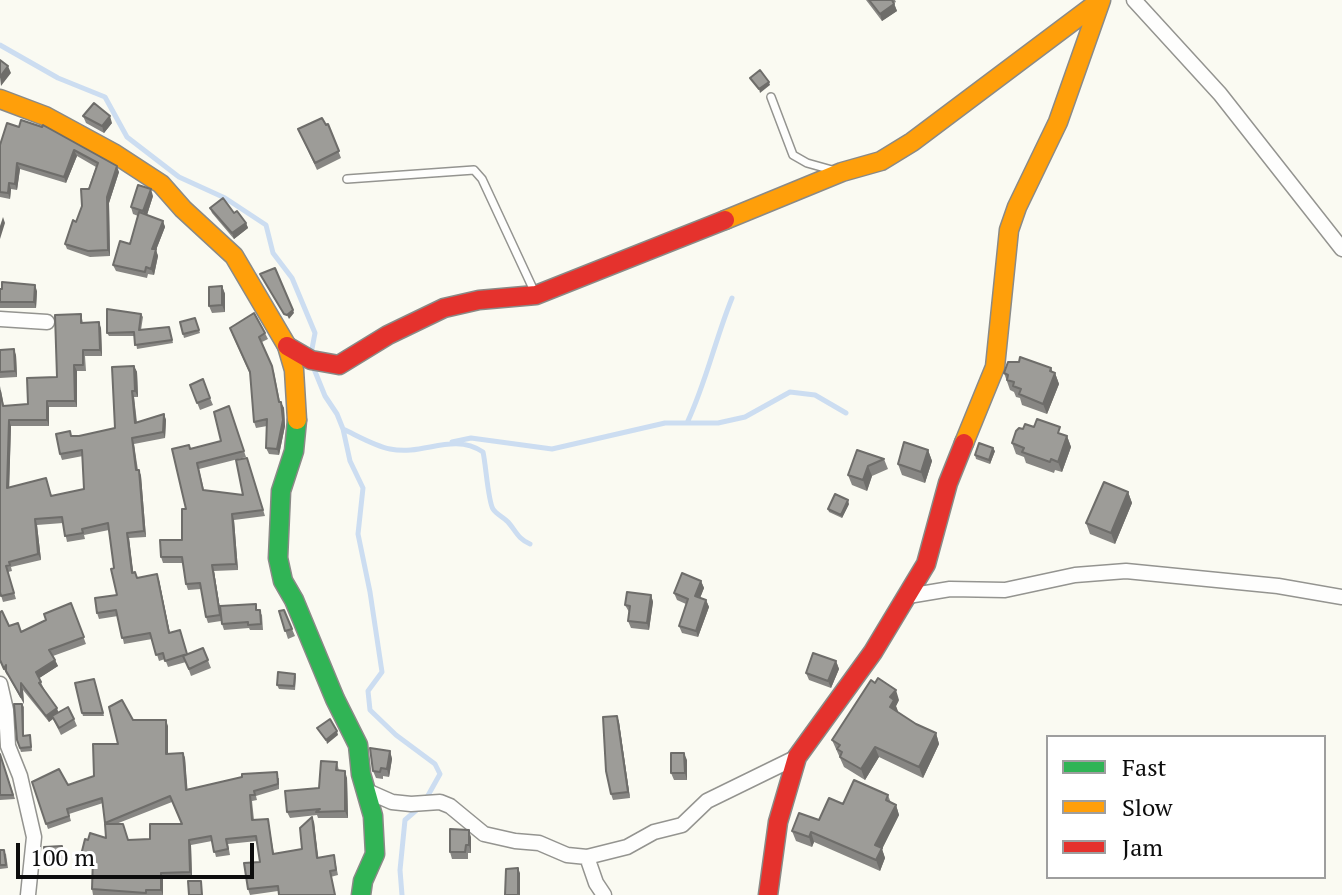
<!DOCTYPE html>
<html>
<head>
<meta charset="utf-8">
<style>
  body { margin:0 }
  #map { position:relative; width:1342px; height:895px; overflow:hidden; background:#fafaf2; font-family:"PT Serif",serif }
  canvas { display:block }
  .legend { position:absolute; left:1046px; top:735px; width:280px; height:144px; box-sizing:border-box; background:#fff; border:2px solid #9e9e9e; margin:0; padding:10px 14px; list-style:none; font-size:24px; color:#0d0d0d }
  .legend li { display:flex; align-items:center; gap:16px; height:40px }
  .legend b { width:40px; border:2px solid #9e9e9e }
  .scale { position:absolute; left:16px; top:843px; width:238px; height:36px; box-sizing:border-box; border:4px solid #0d0d0d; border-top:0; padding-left:10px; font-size:24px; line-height:28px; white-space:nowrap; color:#0d0d0d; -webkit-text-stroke:6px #fff; paint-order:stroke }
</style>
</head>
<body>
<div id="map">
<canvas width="1342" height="895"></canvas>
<ul class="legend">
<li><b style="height:10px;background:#30b455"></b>Fast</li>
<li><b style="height:10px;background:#ff9f0a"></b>Slow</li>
<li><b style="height:10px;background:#e5322d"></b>Jam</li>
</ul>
<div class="scale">100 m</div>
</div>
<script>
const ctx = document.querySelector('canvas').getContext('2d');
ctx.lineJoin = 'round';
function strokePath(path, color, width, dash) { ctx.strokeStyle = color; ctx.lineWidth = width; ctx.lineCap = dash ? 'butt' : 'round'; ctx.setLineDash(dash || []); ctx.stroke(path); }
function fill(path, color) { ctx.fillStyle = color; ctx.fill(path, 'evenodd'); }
strokePath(new Path2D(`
  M0,45l58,33 47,19 22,40 52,40 46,21 41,27 7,28 19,25 23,55 -4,21
  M312,364l13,32 12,18 6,15 7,32 13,27 -5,46 12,58 12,80 -14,19 2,19 26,25 39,29 5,10 -14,25
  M687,423c19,-40 28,-83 45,-125
  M343,429c15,7 32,17 47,20 34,7 62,-17 93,3 3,13 5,49 10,57 3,5 10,8 15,13 8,9 10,17 22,22
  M452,442l19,-4 81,11 113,-26h53l27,-6 45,-25 25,3 31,18
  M402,895l-2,-25 5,-50 15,-13`), '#ccddf1', 5);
const lane = new Path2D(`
  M771,97l22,58 14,8 25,7
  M347,179l127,-9 8,9 53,114`);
const street = new Path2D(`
  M1134,0l86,94 122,155
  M0,319l47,3
  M908,596l42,-7 55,1 70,-15 51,-4 152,15 64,11
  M0,684l6,26 2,36 12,30 14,61 -6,58
  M367,791l25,11 19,2 29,-2 10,4 34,28 31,7 24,2 28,12 20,2 40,-10 27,-15 28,-7 25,-24 90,-44
  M587,857l9,26 8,12`);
const fast = new Path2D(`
  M297,420l-3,31 -13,40 -3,67 5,23 11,19 41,99 23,46 3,29 12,42 2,38 -12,27 -2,14`);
const slow = new Path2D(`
  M0,99l45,17 70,38 46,30 22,25 51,47 53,90 7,24 3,50
  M725,220l117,-48 39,-11 31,-19 189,-142
  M964,443l31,-76 14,-137 8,-23 41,-85 43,-122`);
const jam = new Path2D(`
  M287,346l24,14 28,5 49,-30 56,-27 35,-8 57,-5 189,-75
  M768,895l10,-73 19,-65 76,-105 53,-88 22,-81 16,-40`);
strokePath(lane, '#949490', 10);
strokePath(street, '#949490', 17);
strokePath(fast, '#8a8a87', 21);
strokePath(slow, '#8a8a87', 21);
strokePath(jam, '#8a8a87', 21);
strokePath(lane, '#fefefd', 7);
strokePath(street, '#fefefd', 14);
strokePath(fast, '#30b455', 18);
strokePath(slow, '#ff9f0a', 18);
strokePath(jam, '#e5322d', 18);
fill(new Path2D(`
  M866,0h29l1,2 -2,1 3,8 -15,10z
  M83,116l29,7 -8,10 -18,-10z
  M21,120l98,52 -10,31 1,53 -20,1 -23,-8 -2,-5 11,-22 20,-55 -19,-11 -11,27 -46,-14 -3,21 -6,-1 -1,10 -10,-2v-52l19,-18z
  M328,124l13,34 -24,12 -19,-41z
  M153,196l-6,19 16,6 2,6 -9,23 2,6 -4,19 -6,-1 -1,4 -31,-7 -3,-6 17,-21 8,-28 -5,-2 -2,-7z
  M210,208l24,5 12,10 2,5 -14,11 -22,-26z
  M222,286l3,8v18l-13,1 -3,-7z
  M0,289l37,2 -1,17h-36z
  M81,314l2,9 18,5 1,28h-17l1,15h-9v36h-28v19h-38l-2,61 43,9 32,-7 -1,-33 -21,4 -2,-6 12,-18h7l36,-8 19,-62 3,6 1,25h-4l3,25 27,-8 2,6 -1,18 -31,6 4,26h1l2,6 5,61 -17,1 4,34 4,6 22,2 11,53 18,21 15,-6 8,20 -20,8 -5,-14 -18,5 -3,-8 -6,2 -7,-22 -28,5 -6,-28 -19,3 -2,-6 20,-18 -8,-65 -25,5 1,4 -18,3 -4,-19 -26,2 4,35 -30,7 1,4 -4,1 8,27 -13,3 -3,-10v-206l4,20 24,-2 29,-27z
  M141,314l2,3 -2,13 28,-3 4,16 -36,6 -2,-13h-26l-2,-3z
  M195,318l5,15 -16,5 -4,-16z
  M265,333l3,6 -6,3 12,30 6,30 4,6 1,18 -6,29 -10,-1 -3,-6 1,-22 -11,2 -2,-6 -4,-48 -18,-40z
  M0,350l16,5 1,22 -17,1z
  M1051,368l1,4 3,1 4,11 -12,30 -25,-9 -2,-7 -4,-1 -2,-5 -4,-2 -6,-17z
  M190,385l20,13 3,7 -13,5z
  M229,406l17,51 -47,12 5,21 39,5 4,-37 18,58 -31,4 4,50 -24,1 7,44 37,-5 4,5 1,15h-13l-1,-2 -25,2 -3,-9 -13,2 -2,-6 -5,-28 -13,1 -2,-6 -3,-21h-20l-2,-6 21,-17 4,-31 4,-60 31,-8z
  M1034,427l33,9 4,11 -9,25 -7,-2 -1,3 -28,-10 -2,-6 -8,-3 -4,-11 11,-14z
  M928,450l4,11 -7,22 -23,-8 -4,-11z
  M995,451l-5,13 -14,-5 -1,-4z
  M884,459l4,10 -16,7 -5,15 -15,-6 -4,-10z
  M1128,492l4,11 -17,41 -25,-10 -4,-11z
  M849,504l-7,14 -13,-6 -1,-3z
  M701,581l3,7 -4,10 6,2 3,7 -11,30 -16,-4 -3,-7 7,-22 -9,-4 -3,-7z
  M651,595l2,7 -4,28 -18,-2 -3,-7 1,-9 -4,-7z
  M71,603l15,41 -33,12 5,10 -19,12 5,11 14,24 16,6 3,7 -16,9 -8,-16 -4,3 -26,-32 1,14 -17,-30v1l-7,-13v-50l9,14 13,6 24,-12z
  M284,610l11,26 -7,3 -9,-28z
  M836,661l3,8 -8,19 -22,-8 -3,-7z
  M295,674l1,3 -1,13 -16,-1 -2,-4z
  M94,679l10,37h-21l-1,-3z
  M899,700l-3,6 1,6 19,12 20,9 3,11 -16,34 -44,-21 -14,23 -21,-13 -12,-27z
  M22,704l2,3v28h6l2,16 -11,1 -4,-12z
  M617,716l2,6 11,76 -17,2 -2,-6z
  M133,720l35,6v28l15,-1 2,5 2,31 92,-11v11l-23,7 1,4 -5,1 2,19 14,-1 6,35 28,-5 12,-27 4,36 16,-3 4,20 -60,16 -28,4 -2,-6 12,-27 -3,-21 -29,3 2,11 -14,2 -4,-16 -21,4 1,33h-29v17h-70l-1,-6 1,-27 -10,-2 -2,-5 7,-15 18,-2 -3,-35 -34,11 2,7 -23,8 -16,-47 36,3 26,-9zM172,802l10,22 -32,15 -22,1 -12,-16z
  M390,751l2,8 -3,18 -6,-1v3l-7,-1 -3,-7z
  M0,754l15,45 -15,1z
  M687,760v20h-13l-3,-7z
  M337,762l2,9 8,7 1,40h-30l-1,-3 -27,3 -3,-6 32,-24z
  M888,795l3,8 5,2 3,10 -17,34 3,9 -5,13 -66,-29 -2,5 -16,-6 -4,-10 27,-11 24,-16z
  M471,837v16h-3v6h-16l-2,-7z
  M62,846l2,18 -18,1 -1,-4z
  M0,850l6,4 2,14 -8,1z`), '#878683');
fill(new Path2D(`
  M894,4l3,7 -15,10 -2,-7z
  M8,66l3,7 -10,13 -1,-9z
  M769,82l1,3 -10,8 -1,-4z
  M110,116l2,7 -8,10 -2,-7z
  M74,150l3,6 -11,27 -2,-6z
  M17,163l3,6 -3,21 -2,-6z
  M117,166l2,6 -10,31 1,53 -2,-6 -1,-53z
  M9,183l2,6 -1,10 -2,-6z
  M151,189l2,7 -7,22 -3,-7z
  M3,217l2,6 -5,16v-13z
  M163,221l2,6 -9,23 2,6 -4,19 -3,-6 1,-20z
  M246,223l2,5 -14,11 -2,-6z
  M35,285l2,6 -1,17 -2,-6z
  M222,286l3,8v18l-3,-7z
  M293,310l1,3 -5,6 -2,-4z
  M99,322l2,6 1,28 -2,-6z
  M14,349l2,6 1,22 -2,-6z
  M74,365l3,6v36l-2,-6z
  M134,366l3,6 1,25 -3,-6z
  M1051,368l3,8 1,-3 4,11 -12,30 -4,-10z
  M132,391l2,6 3,32 -2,-6z
  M47,401l2,6v19l-2,-6z
  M281,402l3,6 1,18 -6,29 -2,-6z
  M164,414l2,6 -1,18 -2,-6z
  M9,420l2,6 -2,68 -2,-6z
  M1067,436l4,11 -9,25 -4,-10z
  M132,438l2,6 4,32 -2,-6z
  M993,448l2,3 -5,13 -1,-4z
  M928,450l4,11 -7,22 -4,-11z
  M868,466l4,10 -5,15 -4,-11z
  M139,470l2,6 5,61 -2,-6z
  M1128,492l4,11 -17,41 -4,-11z
  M848,500l1,4 -7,14 -1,-3z
  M232,514l2,6 4,50 -2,-6z
  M35,519l2,6 4,35 -3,-6z
  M127,533l2,5 5,40 -2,-5z
  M212,565l2,6 8,50 -2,-6z
  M157,574l2,6 12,59 -2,-6z
  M701,581l3,7 -6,15 -3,-7z
  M651,595l2,7 -4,28 -2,-7z
  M706,600l3,7 -11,30 -2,-6z
  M55,660l3,6 -20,13 -2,-7z
  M836,661l3,8 -8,19 -3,-7z
  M21,683l2,7 1,14 -3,-7z
  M896,690l3,10 -3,6 2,5 -4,6 -4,-10v-10z
  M57,708l2,6 -10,8 -3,-6z
  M617,716l2,6 11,76 -2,-6z
  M166,720l2,6v33l-2,-5z
  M337,731l1,4 -11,9 -1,-4z
  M936,733l3,11 -16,34 -4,-11z
  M875,747l4,10 -14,23 -4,-11z
  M390,751l2,8 -3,18 -2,-8z
  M183,753l2,5 3,37 -2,-5z
  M684,753l3,7v20l-2,-7z
  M345,771l2,7 1,40 -3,-7z
  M896,805l3,10 -17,34 3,9 -5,13 -4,-11 -1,-15z
  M312,817l2,5 5,41 -2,-5z
  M469,830l2,7v16l-2,-8z
  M811,832l3,10 -2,5 -3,-10z
  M189,840l2,5 1,33 -2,-6z
  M518,868l2,5v22h-2z
  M161,873l2,5v17l-2,-5z`), '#6e6d6a');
const building = new Path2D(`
  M869,0h23l2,4 -14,10z
  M0,60l8,6 -8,11z
  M760,70l9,12 -10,7 -9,-11z
  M94,103l16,13 -8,10 -19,-10z
  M322,118l4,7 2,-1 11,27 -24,12 -17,-34z
  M21,120l21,7 1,-2 74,41 -10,31 1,53 -20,1 -23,-7 8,-24 3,2 6,-16 -1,-17h8l9,-26 -24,-13 -10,27 -47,-14 -2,21 -6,-1 -1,10 -8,-1v-47l7,-22 12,4z
  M138,185l13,4 -8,22 -12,-4z
  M223,198l11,15 3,-2 9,12 -14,10 -22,-25z
  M139,212l24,9 -11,28h4l-5,20 -5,-2 -1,5 -32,-7 7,-24 10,3z
  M275,268l18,42 -6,5 -3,-1 -24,-40z
  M2,282l33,3 -1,17h-34v-13h2z
  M222,286v19l-13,1v-19z
  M107,309l34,5 -2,16 30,-3 3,13 -37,5 -1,-13 -27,1z
  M254,313l11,20 -6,4 13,29 7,36h2l2,18 -6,29 -11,-1 1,-29 -13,3 -4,-50 -20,-44z
  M81,314v9l18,-1 1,28h-17v15h-9l1,36h-28v19h-38l-2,68 39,-10 5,18 33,-7 -2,-39 -22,4 -4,-20 14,-3 1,5h8l36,-8 -3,-61 22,-1 1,25h-3l3,32 29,-9 -1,18 -31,6 4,32h3l5,61 -17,2 5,40 3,-1 2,6 20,-4 12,59 11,-3 7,24 -22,7 -2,-8 -7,2 -6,-22 -28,5 -6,-28 -19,3 -2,-15 22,-3 -6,-26 3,-1 -6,-45 -26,6 1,4 -18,3 -3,-19 -27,2 3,35 -29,8 1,3 -4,1 8,27 -13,3 -1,-4v-201l3,15 25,-2 -1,-26 30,-1 -2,-62z
  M195,318l4,12 -16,4 -3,-12z
  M14,349l1,22 -15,1v-22z
  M1020,357l31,11 -1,3 5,2 -12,31 -24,-10 2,-5 -8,-3 1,-4 -7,-2 1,-5 -4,-2 4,-11h11z
  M203,379l7,19 -13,5 -7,-18z
  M229,406l15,45 -47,12 6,27 40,5 -7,-35 11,-2 16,52 -31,4 4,50 -24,1 8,50 -14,2 -6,-34 -14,1 -4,-27h-21l-1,-17h22v-31h4l-14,-60 17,-4 1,4 31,-8 -7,-29z
  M1037,419l23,8 -2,6 9,3 -9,26 -7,-3 -1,3 -28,-10 2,-4 -12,-5 4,-12 3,-3 4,1 2,-5 9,3z
  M904,442l24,8 -7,22 -23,-8z
  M979,443l14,5 -4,12 -14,-5z
  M857,450l27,9 -16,7 -5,14 -15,-5z
  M1104,482l24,10 -17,41 -25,-10z
  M835,494l13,6 -7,15 -13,-6z
  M682,573l19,8 -6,15 11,4 -10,31 -17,-5 9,-27 -14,-6z
  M627,592l24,3 -4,28 -19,-2 2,-15 -5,-1z
  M71,603l13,34 -35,13 6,10 -19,12 5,10 -2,1 18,25 -11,8 -25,-33v14l-15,-26v-6l-2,4 -4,-9v-48l2,-1 7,15 9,-3 3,9 25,-12 -2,-6z
  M256,604v6h4l1,14 -13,1v-3l-26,2 -2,-18z
  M284,610l8,19 -7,2 -6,-20z
  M203,648l5,12 -19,9 -6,-13z
  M813,653l23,8 -8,20 -22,-8z
  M278,672l17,2 -1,12 -17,-1z
  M878,678l18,12 -6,7 4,3 -4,7 26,17 20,9 -17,34 -44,-20 -14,22 -21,-12 2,-5 -5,-3 3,-4 -8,-5 39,-60 4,3z
  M94,679l9,34h-21l-7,-30z
  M122,700l11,20h33v34l17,-1 3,37 56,-13v-3l35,-2 1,12 -24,7 1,4h-5l2,25 16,-1 5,35 29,-5 -2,-21 12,-11 5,41 17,-3 2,15 -6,1 5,24h-56l-1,-9 -30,3 -4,-26 16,-1 -4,-26 -30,3 2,10 -14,3 -3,-16 -22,4 1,32 -29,1v17h-15v3l-54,-4 1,-32 -12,-2 4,-16 3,1 2,-7 16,5 -1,-14h18l5,16 22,-1v-15h32l-12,-28 -65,27 -3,-25 -35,11 2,7 -23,8 -14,-42 27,-13 9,16 26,-9 -1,-32h25l-9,-37z
  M14,704h8l1,32 7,-1 1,12 -11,1 -3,-8z
  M68,707l6,12 -15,9 -7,-12z
  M617,716l11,76 -17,2 -5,-23 -3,-54z
  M330,719l7,12 -11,9 -9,-12z
  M370,748l20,3 -3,18 -6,-1 -1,4 -7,-1z
  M671,753h13l1,20h-14z
  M0,754l13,41h-13z
  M321,761l16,1 -1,8 9,1v40l-29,1 4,-3 -33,3 -2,-21 34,-3z
  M854,780l34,15 -2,5 10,5 -21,40 7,3 -6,12 -65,-28 -2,5 -17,-6 7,-18 20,7 10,-22 14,6z
  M450,829l19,1v15h-3l-1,7h-15z
  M62,846l1,14 -18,1 -1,-14z
  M0,850h4l2,15h-6z
  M518,868v27h-13l1,-26z
  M188,881h13l1,14h-13z`);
fill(building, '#9d9c98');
strokePath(building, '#6e6d6a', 2);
</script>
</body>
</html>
